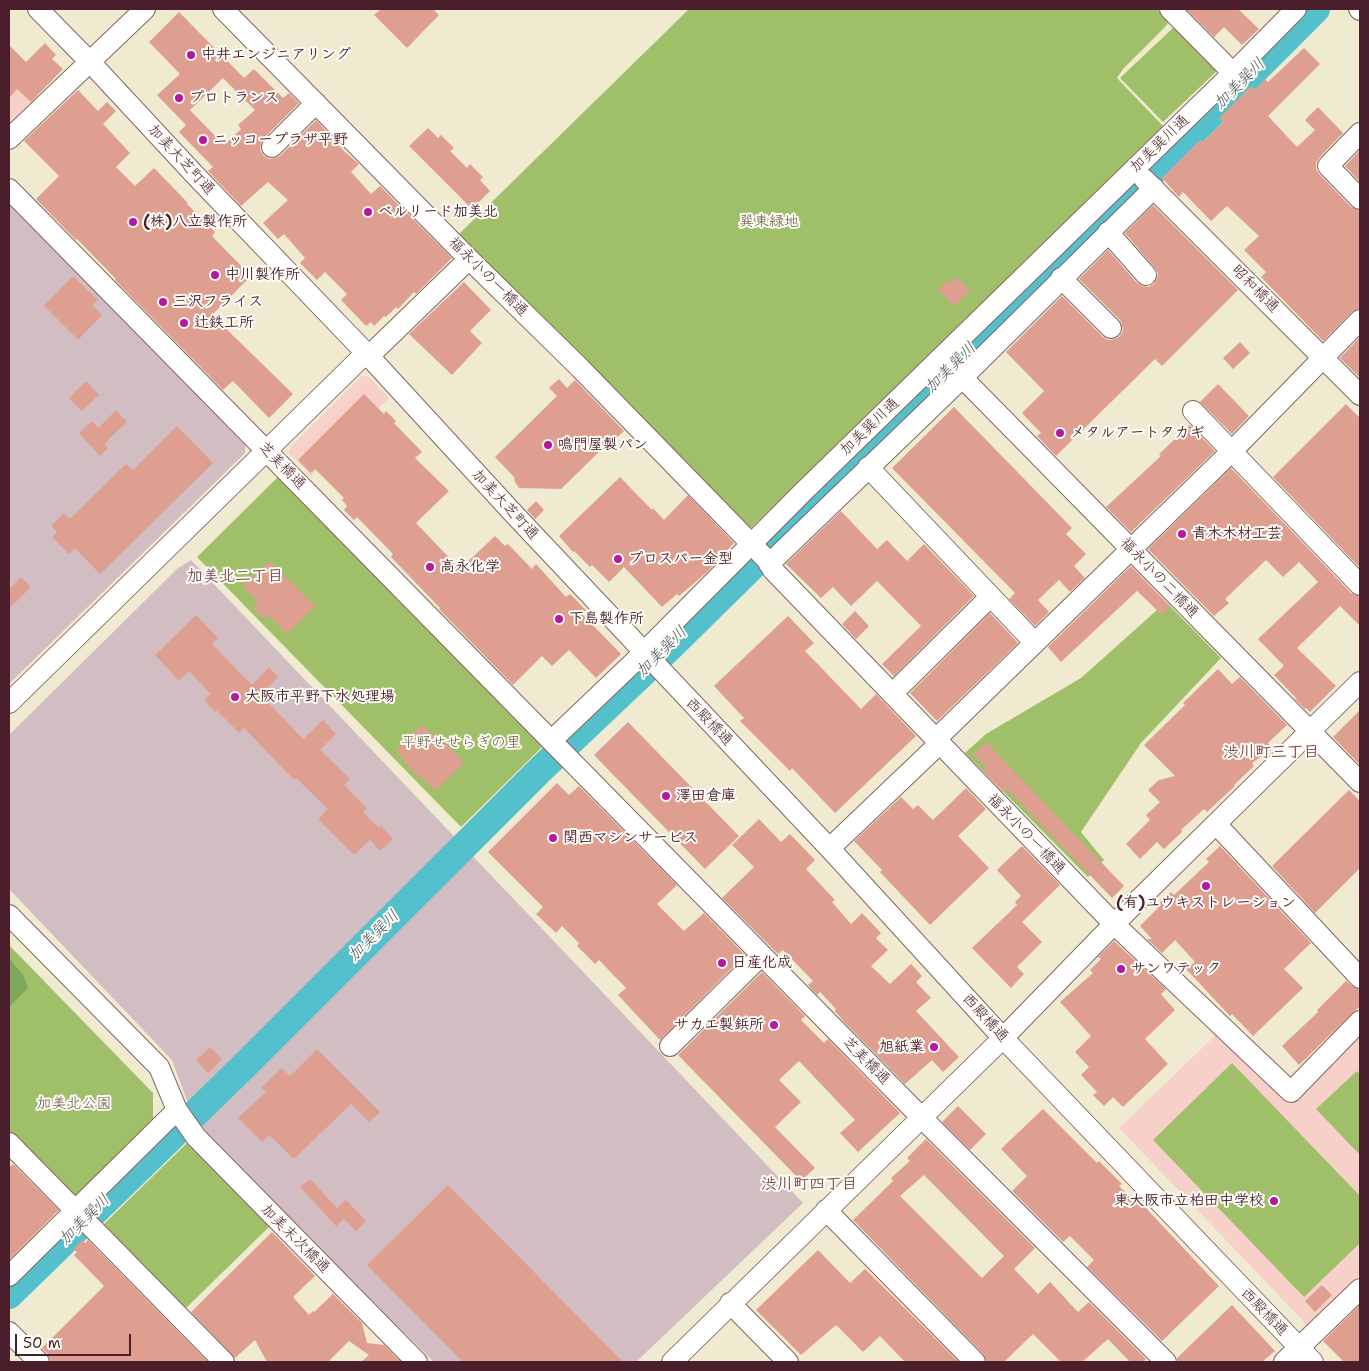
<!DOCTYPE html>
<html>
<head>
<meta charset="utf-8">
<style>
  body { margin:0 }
  #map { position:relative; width:1369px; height:1371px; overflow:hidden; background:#f0ead1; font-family:"Shantell Sans",sans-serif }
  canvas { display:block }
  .frame { position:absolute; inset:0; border:10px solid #4a1f2b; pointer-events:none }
  .scale { position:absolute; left:15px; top:1334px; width:116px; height:22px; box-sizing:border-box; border:2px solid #4a1f2b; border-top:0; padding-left:6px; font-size:15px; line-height:18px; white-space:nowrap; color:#4a1f2b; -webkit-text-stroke:4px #fdfcf7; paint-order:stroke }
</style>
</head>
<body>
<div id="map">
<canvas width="1369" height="1371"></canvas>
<div class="frame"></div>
<div class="scale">50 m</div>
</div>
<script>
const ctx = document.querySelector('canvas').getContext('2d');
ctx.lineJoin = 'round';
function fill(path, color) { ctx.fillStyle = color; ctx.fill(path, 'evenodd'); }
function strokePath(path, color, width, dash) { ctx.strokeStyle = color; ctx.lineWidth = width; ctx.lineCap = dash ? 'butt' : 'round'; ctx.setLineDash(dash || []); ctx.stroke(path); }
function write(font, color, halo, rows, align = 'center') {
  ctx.font = font + ' "Shantell Sans","Klee One",sans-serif'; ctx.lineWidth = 4; ctx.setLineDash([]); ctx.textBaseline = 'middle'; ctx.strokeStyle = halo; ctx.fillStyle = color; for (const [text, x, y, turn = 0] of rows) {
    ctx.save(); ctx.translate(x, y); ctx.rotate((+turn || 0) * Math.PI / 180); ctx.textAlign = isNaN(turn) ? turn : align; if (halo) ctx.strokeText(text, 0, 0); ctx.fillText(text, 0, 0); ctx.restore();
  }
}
fill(new Path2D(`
  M9,79l24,25 -24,24z
  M362,376h6l21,22 -78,77 -22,-22 1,-5z
  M1360,1028v246l-53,51 -188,-197 103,-99 66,69z`), '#f7d0ca');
fill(new Path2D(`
  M9,200l236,245v8l-236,231z
  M191,560l612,643 -167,159h-202l-237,-234 -25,-68 -163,-171v-154l169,-167z`), '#d2bec2');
fill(new Path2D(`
  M689,9h468l12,12 -3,5 -43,43 -6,9 46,48 -414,404 -293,-293z
  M1176,25l42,45 -55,52 -43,-44z
  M279,476l266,268 -84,83 -264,-270z
  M1166,602l55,56 -80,85 -60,89 23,28 -16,17 -123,-124 21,-19 95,-56z
  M9,945l144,148v26l-79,78 -65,-66z
  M1232,1063l128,133v47l-56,54 -151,-157z
  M1357,1071l3,4v80l-44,-46z
  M188,1142l82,84 -86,84 -82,-84z`), '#9fc069');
fill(new Path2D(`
  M9,958l14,17 5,13 -19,19z`), '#7fa65d');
strokePath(new Path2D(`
  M9,1295l236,-230 295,-295 128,-121 519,-511 129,-129`), '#53c0cb', 28);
fill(new Path2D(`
  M381,9h52l6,6 -32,33 -33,-33z
  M1186,9h52l21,20 -17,16 -18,-18 -10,10z
  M179,12l65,66 10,-9 29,29 6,-5 10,10 -36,36 -2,4 -1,7 4,6 5,3 7,-1 4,-2 36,-36 29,32 14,12 -8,8 20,22 9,-8 72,72 -36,36 -2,-2 -16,17 -2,-2 -10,10 -2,-1 -10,10 -3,-4 -5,4 -25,-26 6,-6 -22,-22 -8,8 -17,-17 5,-5 -21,-24 -6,5 -15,-16 25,-23 -20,-18 -27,24 -33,-35 5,-4 -34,-35 7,-7 -29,-30 23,-21 -31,-32zM223,78l32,32 -17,15 3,4 -17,16 -34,-35z
  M45,43l11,12 -4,4 11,10 -32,33 -14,-13 -8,9v-53l17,17z
  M1304,48l16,16 -52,52 29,31 18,-17 -10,-10 13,-13 25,26 -24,25 -3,5v6l3,5 32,33 9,4v97l-8,4 -29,29 -62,-64 5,-5 -22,-22 15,-14 -32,-30 -16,15 -28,-29 -4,5 -17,-19 38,-38 3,2 20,-20 -4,-4 32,-32 4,4 10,-11 3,3z
  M78,90l20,21 9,-9 9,9 -13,13 27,29 -14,14 19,19 19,-18 34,35 -1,1 28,28 -3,4 39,40 -39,39 81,79 -24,24 -36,-37 -10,9 -108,-110 1,-1 -39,-40 -1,1 -40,-41 23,-23 -35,-35z
  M428,128l10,10 3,-3 13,13 -4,3 17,17 3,-4 13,13 -3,3 10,11 -18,18 -63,-63z
  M1360,150v32l-15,-16z
  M1153,205l85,85 -76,76 -7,-7 -99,97 -19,-20 4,-3 -19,-20 22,-22 -38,-39 56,-56 41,41 5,3 7,-1 4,-2 4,-6 -1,-7 -2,-4 -41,-41 29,-29 29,33 5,3 6,1 6,-3 3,-5 1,-6 -3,-5 -30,-35z
  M73,276l25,24 -6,5 10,10 -24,25 -34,-34z
  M957,277l13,14 -16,15 -16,-16 10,-10 3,3z
  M464,282l27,28 -21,21 12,12 -30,32 -43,-41z
  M1360,337v41l-20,-20z
  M1240,342l10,11 -17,16 -10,-11z
  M559,379l8,9 8,-8 49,51 -20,18 -1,-1 -42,41 -42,-1 -4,-6 -1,-5 -19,-20 62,-61 -8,-8z
  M86,381l13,14 -17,16 -13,-13z
  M1218,384l31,32 -17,18 -32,-32z
  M364,394l20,20 2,-3 10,10 -2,2 28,29 -7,6 34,33 -33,32 44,46 35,-33 10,10 3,-2 24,25 4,-5 30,33 4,-3 16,16 -4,4 39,40 -25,24 -27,-28 -17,16 -10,-10 -29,29 -74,-76 1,-1 -49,-51 2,-3 -36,-37 -3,3 -10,-10 3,-4 -5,-6 2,-2 -29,-29 -4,4 -13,-13z
  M1346,404l14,14v150l-87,-91z
  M954,407l118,121 -6,6 20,20 -12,12 11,12 -15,14 -11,-12 -21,20 11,12 -14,14 -26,-27 6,-6 -123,-125z
  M116,410l11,12 -18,17 -4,6 3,3 -8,8 -21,-23 13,-12 6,7z
  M1190,425l25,26 -84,81 -25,-25 55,-51 -2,-2z
  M177,426l36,37 -113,111 -25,-26 -6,6 -17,-17 5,-5 -6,-6 13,-13 6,6 56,-55 7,6z
  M1231,468l120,125 9,4v29l-20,-20 -43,42 39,38 -26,26 -4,-4 -1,1 -10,-10 1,-1 -22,-23 10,-9 -26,-27 60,-57 -19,-20 -16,15 -17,-17 -41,39 4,4 -15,13 -66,-67z
  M620,477l32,33 1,-2 11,12 24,-25 46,48 -28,30 -27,23 -2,-2 -15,13 -38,-40 -15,15 -17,-17 -2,2 -16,-16 -1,1 -14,-16z
  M536,501l8,9 -9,9 -8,-9z
  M841,511l36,38 10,-9 20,21 17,-17 50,52 -80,80 -12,-12 39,-38 -44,-45 -26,25 -18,-19 -12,11 -35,-34z
  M269,561l46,45 -28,28 -19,-19 -4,4 -11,-11 6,-5 -16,-16z
  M1131,566l39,40 -8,9 -25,-24 -76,71 -13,-15z
  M21,577l10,10 -22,22v-20z
  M855,611l14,15 -13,13 -14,-15z
  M990,613l28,30 -81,78 -27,-28z
  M196,615l22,23 -6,6 40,41 17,-18 9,10 -17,18 42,44 20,-19 13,14 -16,16 30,29 -6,6 23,23 -4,4 16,16 2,-2 12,13 -13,12 -10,-11 -16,15 -36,-36 10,-10 -32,-31 -2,2 -50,-52 -5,5 -23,-23 -1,2 -11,-12 7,-6 -22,-23 -10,10 -24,-26z
  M788,616l26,27 -9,8 56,58 15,-15 40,42 -81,77 -43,-45 -2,3 -50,-50 4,-3 -30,-32z
  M1218,669l14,15 8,-7 47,48 -19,18 4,6 -20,14 2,3 -20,19 1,1 -28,26 -3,-3 -23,21 1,2 -18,17 -7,-7 -17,17 -14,-15 24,-24 -4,-5 14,-13 -12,-12 11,-10 16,-4 -31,-31 41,-40 -2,-2z
  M1360,710v55l-27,-28z
  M628,722l111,114 -34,33 -111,-114z
  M422,725l11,11 3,-3 28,30 -29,28 -15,-16 -3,2 -21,-27z
  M986,742l138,144 -12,12 -105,-109 -4,3 -20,-21 4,-3 -14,-14z
  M557,783l12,12 10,-9 98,99 -20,19 27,27 20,-18 41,42 -85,85 -42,-45 8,-7 -27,-28 -4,4 -18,-18 2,-3 -17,-17 -6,7 -20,-19 7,-7 -55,-55z
  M966,788l20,21 -28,27 31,32 -59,57 -50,-53 2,-2 -28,-29 47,-44 12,12 5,-4 15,15z
  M1349,790l11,11v67l-45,45 -43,-47z
  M759,819l22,23 9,-8 25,26 -9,9 29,31 -3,2 19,22 11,-11 19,20 -5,5 12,12 -17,16 19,18 21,-20 11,12 -6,6 15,16 -15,13 43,46 -16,15 -11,-12 -27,24 -60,-61 -10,-12 1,-2 -16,-17 -3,3 -9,-10 5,-4 -30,-31 -5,4 -56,-56 32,-31 -22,-22z
  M1022,846l38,39 -38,37 20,20 -25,25 7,7 -13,14 -39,-40 45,-43 -2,-3 6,-6 -24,-26z
  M1220,846l91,97 -27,26 19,19 -50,48 -21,-22 -2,2 -44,-47 9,-7 -20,-22 -13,13 -15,-14h5l-12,-13 18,-18 -2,-2 15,-14 3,3 35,-33 -3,-3z
  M1114,941l52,48 -5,5 14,16 -30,29 23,25 -45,43 -10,-10 -9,9 -11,-11 4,-3 -16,-17 8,-8 -14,-15 16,-16 -31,-34 33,-29 -3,-3 11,-11 -3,-2z
  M762,972l43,44 -4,4 23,23 4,-4 72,74 -42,39 -18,-19 15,-13 -56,-59 -20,19 22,22 -26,25 40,41 -14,13 -123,-126z
  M1346,981l6,5 8,4v16l-61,59 -17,-19 36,-34 -1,-2z
  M210,1047l12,12 -14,14 -12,-13z
  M317,1049l63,63 -11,10 -18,-18 -57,55 -25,-24 -7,7 -24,-24 28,-26 -5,-4 21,-20 8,8z
  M958,1106l28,28 -16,16 -28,-28z
  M1043,1109l54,54 2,-2 23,23 -3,2 22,22 3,-2 75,80 -57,55 -75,-74 7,-7 -24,-24 -7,6 -51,-51 15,-15 -26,-27z
  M926,1139l109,109 -21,21 24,25 12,-12 28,30 11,-10 57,57 -3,3h-13l-22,-23 -26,23h-21l-28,-28 -29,28h-17l-4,-8 -130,-134 40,-39 -2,-3 19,-17 -3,-3zM924,1175l80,81 -22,22 -82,-82z
  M13,1164l46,46 -50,50v-92z
  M310,1179l27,29 9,-8 20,21 -10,10 -12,-12 -8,7 -36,-39z
  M448,1185l175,177h-160l-96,-97z
  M272,1232l43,44 -22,21 16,18 4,-4 1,1 19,-18 29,29 5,20 17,2 17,17h-40l8,-7 -20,-14 -21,21h-61l-12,-22 -20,18 -44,-46z
  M82,1240l3,3 3,-3 120,122h-157l-3,-8 -6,-6 62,-62 -30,-31 3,-3 -4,-3z
  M818,1250l32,33 15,-14 94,93h-54l-25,-26 -17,16 -27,-27 -35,30 -45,-45z
  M1322,1285l10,10 -17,17 -10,-11z
  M1232,1305l43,46 -13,11h-84l-1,-4z
  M1360,1305v57h-16l-21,-21z`), '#df9f90');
const minor = new Path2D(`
  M38,9l52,53 105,113 171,178 146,159 319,338 172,188 310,324
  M223,9l246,250 111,109 187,192 6,10 341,354 177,168 69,-71
  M1170,9l63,64
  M1359,9l1,1
  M1360,133l-32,33 32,33
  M9,139l136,-130
  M272,147l44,-44
  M1144,179l216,216
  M9,189l912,928 245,245
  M1108,232l38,43
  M1061,278l50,50
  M369,356l100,-97
  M942,357l418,425
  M1193,411l167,174
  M868,467l167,176
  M769,564l194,-187 191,-189
  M892,694l98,-97
  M9,703l357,-350
  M552,740l84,-80 167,-168 430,-419 63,-64
  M935,740l297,-289 128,-131
  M1216,824l144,154
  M831,850l1,-4 107,-102
  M9,915l150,152 18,43 19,27 221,225
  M670,1046l92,-91
  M9,1143l215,219
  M826,1210l149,152
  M9,1276l168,-166
  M730,1303l58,59
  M9,1332l30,30
  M672,1362l331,-324 111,-114 246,-242
  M1284,1362l76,-73`);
strokePath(minor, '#846665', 22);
strokePath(minor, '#fff', 20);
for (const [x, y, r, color] of [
  [191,55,5,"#b5179e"],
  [179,98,5,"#b5179e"],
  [203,140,5,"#b5179e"],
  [368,212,5,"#b5179e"],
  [133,222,5,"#b5179e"],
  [215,275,5,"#b5179e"],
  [163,302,5,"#b5179e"],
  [184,323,5,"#b5179e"],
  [1060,433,5,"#b5179e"],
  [548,445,5,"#b5179e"],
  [1182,534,5,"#b5179e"],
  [618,559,5,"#b5179e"],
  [430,567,5,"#b5179e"],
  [559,619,5,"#b5179e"],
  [235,697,5,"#b5179e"],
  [666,796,5,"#b5179e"],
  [553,838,5,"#b5179e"],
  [1206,886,5,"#b5179e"],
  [722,963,5,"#b5179e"],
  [1121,969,5,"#b5179e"],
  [774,1025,5,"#b5179e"],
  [934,1047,5,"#b5179e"],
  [1274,1201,5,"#b5179e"]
]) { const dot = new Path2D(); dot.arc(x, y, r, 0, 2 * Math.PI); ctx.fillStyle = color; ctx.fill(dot); strokePath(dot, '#fdfcf7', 2); }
write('bold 15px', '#4a1f2b', '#fdfcf7', [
  ["中井エンジニアリング",201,55],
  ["プロトランス",189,98],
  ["ニッコープラザ平野",213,140],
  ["ベルリード加美北",378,212],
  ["(株)八立製作所",143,222],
  ["中川製作所",225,275],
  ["三沢フライス",173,302],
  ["辻鉄工所",194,323],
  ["メタルアートタカギ",1070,433],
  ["鳴門屋製パン",558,445],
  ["青木木材工芸",1192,534],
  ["プロスパー金型",628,559],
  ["高永化学",440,567],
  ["下島製作所",569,619],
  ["大阪市平野下水処理場",245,697],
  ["澤田倉庫",676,796],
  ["関西マシンサービス",563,838],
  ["(有)ユウキストレーション",1206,903,"center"],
  ["日産化成",732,963],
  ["サンワテック",1131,969],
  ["サカエ製鋲所",764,1025,"right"],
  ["旭紙業",924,1047,"right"],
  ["東大阪市立柏田中学校",1264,1201,"right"]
], 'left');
write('15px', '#4a1f2b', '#fdfcf7', [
  ["加美巽川通",1160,144,-44],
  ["加美大芝町通",181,160,47],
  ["福永小の一橋通",488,277,45],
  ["昭和橋通",1255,289,45],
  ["加美巽川通",870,427,-44],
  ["芝美橋通",282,466,45],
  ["加美大芝町通",505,505,47],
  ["福永小の二橋通",1159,578,46],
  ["西殿橋通",709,722,46],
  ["福永小の一橋通",1026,834,46],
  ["西殿橋通",985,1018,47],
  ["芝美橋通",866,1061,45],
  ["加美末次橋通",295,1239,45],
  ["西殿橋通",1264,1312,46]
]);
write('15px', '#685741', '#fdfcf7', [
  ["巽東緑地",769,222],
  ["平野せせらぎの里",461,743],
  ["加美北公園",74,1104]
]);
write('italic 16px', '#4d5763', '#fdfcf7', [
  ["加美巽川",1240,84,-45],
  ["加美巽川",951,368,-45],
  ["加美巽川",662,652,-45],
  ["加美巽川",374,936,-45],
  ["加美巽川",85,1220,-45]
]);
write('bold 16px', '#7e4c4e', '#fdfcf7', [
  ["加美北二丁目",235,577],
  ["渋川町三丁目",1271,753],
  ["渋川町四丁目",809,1185]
]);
</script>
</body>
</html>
